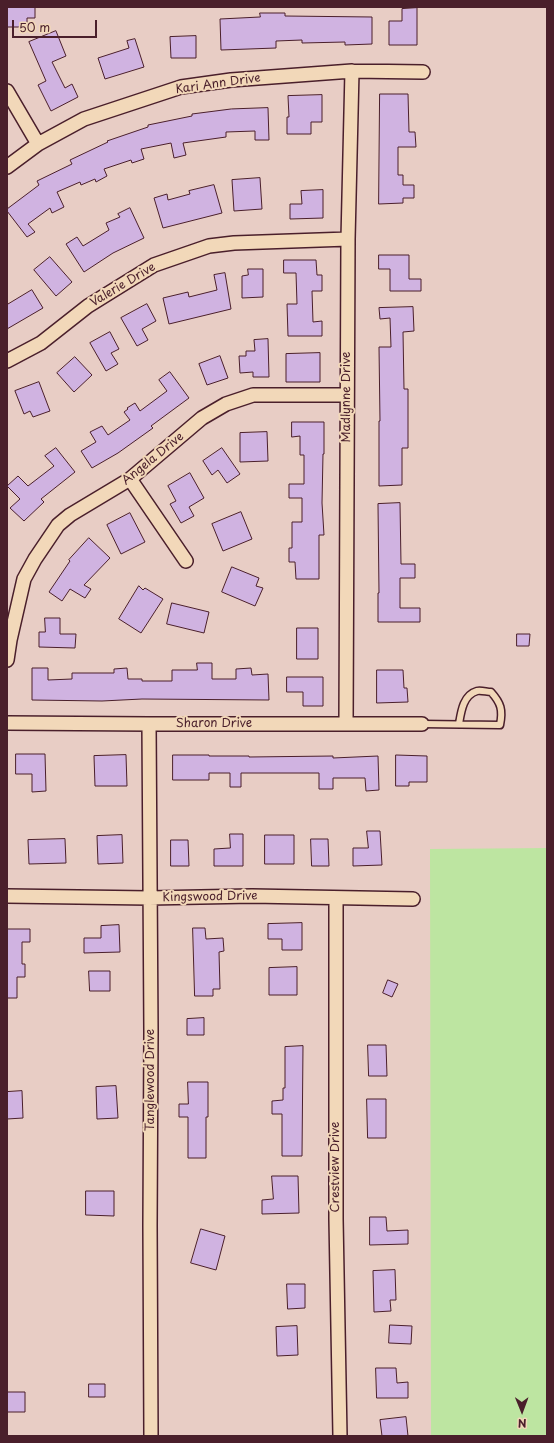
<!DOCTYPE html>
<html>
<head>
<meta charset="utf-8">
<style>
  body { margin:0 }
  #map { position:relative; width:554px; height:1443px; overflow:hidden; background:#e8cdc5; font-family:"Playpen Sans",sans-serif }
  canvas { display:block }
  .frame { position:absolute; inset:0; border:8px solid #4a1f2b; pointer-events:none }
  .north { position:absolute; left:502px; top:1391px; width:40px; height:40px; -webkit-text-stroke:3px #f2d8b9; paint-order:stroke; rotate:179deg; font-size:11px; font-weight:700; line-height:16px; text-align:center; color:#4a1f2b }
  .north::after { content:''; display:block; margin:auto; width:14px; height:18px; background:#4a1f2b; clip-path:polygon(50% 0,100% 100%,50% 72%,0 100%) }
  .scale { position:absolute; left:12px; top:20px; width:85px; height:18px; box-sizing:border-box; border:2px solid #4a1f2b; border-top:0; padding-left:5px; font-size:12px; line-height:14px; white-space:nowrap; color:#4a1f2b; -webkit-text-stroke:3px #f2d8b9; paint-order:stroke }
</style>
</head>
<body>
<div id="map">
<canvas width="554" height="1443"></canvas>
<div class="frame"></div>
<div class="north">N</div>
<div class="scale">50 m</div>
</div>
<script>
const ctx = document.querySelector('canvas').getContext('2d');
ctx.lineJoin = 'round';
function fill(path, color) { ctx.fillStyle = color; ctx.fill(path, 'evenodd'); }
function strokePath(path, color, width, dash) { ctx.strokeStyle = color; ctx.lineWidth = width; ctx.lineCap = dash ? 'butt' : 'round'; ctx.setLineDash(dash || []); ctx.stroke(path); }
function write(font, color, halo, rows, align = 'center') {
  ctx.font = font + ' "Playpen Sans",sans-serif'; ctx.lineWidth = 4; ctx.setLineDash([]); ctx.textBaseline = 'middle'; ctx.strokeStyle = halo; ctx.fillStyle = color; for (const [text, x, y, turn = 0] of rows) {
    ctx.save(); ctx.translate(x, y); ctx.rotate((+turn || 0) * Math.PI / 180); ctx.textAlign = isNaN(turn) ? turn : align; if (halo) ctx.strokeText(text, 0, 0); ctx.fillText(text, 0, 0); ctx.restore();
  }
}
fill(new Path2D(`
  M547,848v588h-116l-1,-587z`), '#bde5a1');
const building = new Path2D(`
  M7,7h28v11h-8v9h-20z
  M417,8v37h-28v-24h13v-12z
  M260,13h25v3l87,1v27l-27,1v-3l-43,1v-3l-26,1v7l-55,2 -1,-31 40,-2z
  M56,31l10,25 -14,6 13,26 7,-4 6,13 -27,14 -13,-26 8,-4 -17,-39z
  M196,36v22h-25l-1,-21z
  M135,39l9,28 -39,12 -7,-21 31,-10 -2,-7z
  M380,94h28l1,38h6l1,15h-18v28h5v10h11v13h-11v5l-24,1z
  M322,95v27h-11v12h-24v-17h2l-1,-21z
  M268,108l1,32h-14v-9l-29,1v5l-43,6 3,12 -12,3 -3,-15 -30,6 3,10 -12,4 -1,-3 -27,9 3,7 -11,6 -1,-3 -14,6 -1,-3 -23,10 7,15 -12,6 -2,-5 -22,16 7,8 -8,5 -20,-26v-2l32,-24 -2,-4 35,-17 -2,-4 38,-18 -1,-1 41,-14v-2l44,-9v-2l39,-5z
  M260,178l2,31 -28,2 -2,-31z
  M214,185l8,28 -59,15 -9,-30 13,-4 1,6 22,-6 -1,-3z
  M323,190v28l-33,1v-15h12l-1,-13z
  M130,208l14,30 -31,15 -29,19 -18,-28 11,-7 6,9 26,-16 -3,-7 14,-6 -2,-3z
  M379,255h30v24h12v12h-31v-22h-11z
  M50,257l22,25 -16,14 -22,-26z
  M284,260h32l1,15h5v16h-10l1,31 9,-1v15h-34l-1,-32h10l-1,-31h-12z
  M248,269h15v28l-21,1v-22l6,-1z
  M225,273l6,36 -62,15 -6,-26 25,-6 1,5 28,-7 -3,-15z
  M32,290l11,18 -36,21v-24z
  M147,304l9,17 -14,8 6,11 -11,6 -16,-28z
  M413,307l1,24 -11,1 1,57h4v59h-6v37l-23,1v-65h1l-1,-74h12l-1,-29 -10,1 -1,-11z
  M110,332l9,17 -8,4 7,11 -12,7 -16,-28z
  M268,339l1,38h-16v-5l-13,1 -1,-17h7v-5h9l-1,-11z
  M320,353v29h-34v-28z
  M220,356l8,22 -21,7 -8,-21z
  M75,357l17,18 -18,17 -17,-19z
  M170,372l19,26 -38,28 2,2 -35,25 -26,15 -11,-17 15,-9 -6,-10 12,-6 6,9 22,-15 -6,-8 4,-3 -1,-1 8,-5 5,8 27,-20 -8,-11z
  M39,382l11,29 -17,6 -3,-6 -6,3 -9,-23z
  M292,422h32v32h-1l-1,49 2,32h-5v44h-23l-1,-17h-6v-14h3v-26h10v-24h-13v-14h15v-29h-4v-19l-8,1z
  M267,432l1,29 -28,1v-29z
  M56,448l19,24 -34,27 3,3 -20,19 -14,-13 10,-9 -13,-13 11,-10 10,10 26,-20 -9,-10z
  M222,448l18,26 -13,9 -9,-13 -6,5 -9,-14z
  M190,473l14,25 -15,9 5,9 -13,7 -11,-19 6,-3 -8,-15z
  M400,503l1,61h14v14h-15v30h20v14h-42v-29h1l-1,-89z
  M241,512l11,27 -29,12 -11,-27z
  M130,513l15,29 -24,12 -14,-29z
  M89,538l21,20 -26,27 7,4 -6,9 -15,-9 -8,12 -13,-9 21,-31 -1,-1z
  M232,567l27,11 -3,8 7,2 -8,18 -33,-14z
  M139,586l4,4 2,-2 18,11 -22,34 -22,-14z
  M172,603l37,9 -5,21 -37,-9z
  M45,618h15v16h16l-1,14 -36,-1v-15h6z
  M297,628h21v31h-21z
  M517,634h13l-1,12h-12z
  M197,663h15v16h24v-10l15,-1 1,7 16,-1 1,26 -127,-1 -40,2 -70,-1v-32h16v12l24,-1v-6h42v-4l13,-1 1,11h14v2h30v-11h25z
  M377,670h26l1,18h3l1,14 -31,1z
  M287,677h36v29h-20v-14h-16z
  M16,754h29l1,37 -14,1v-18h-16z
  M126,755l1,31h-32l-1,-30z
  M173,755h36v1h40v1l84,-1v2l45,-2 1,34 -13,1 -1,-13h-32v11h-14v-16h-78v14h-11v-14h-21v7h-36z
  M396,755l31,1v26h-18v4h-13z
  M367,831h13l2,34 -29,1v-18h15z
  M230,834h13v32h-29v-17l16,-1z
  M122,835l1,28 -25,1 -1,-28z
  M265,835h29v29h-29z
  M65,839l1,24 -37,1 -1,-24z
  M311,839h17l1,27h-17z
  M171,840h17l1,26h-18z
  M302,923v27h-20v-11h-14v-15z
  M119,925l1,27 -36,1v-15h17v-12z
  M193,928h12l1,11 17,-1 1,13 -5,1 1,37h-7v7h-18z
  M7,929h23v13h-8v22h3v13h-8v21h-10z
  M297,967v28h-28v-27z
  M89,971h21v20h-20z
  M388,980l10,4 -6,13 -9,-4z
  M204,1018v17h-17v-16z
  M368,1045h18l1,31h-18z
  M303,1046l-1,110h-20v-42h-10v-13l11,-1v-12h2v-41z
  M188,1082h20v35h-2v41h-18v-41h-9v-13h9z
  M116,1086l2,32 -21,1 -1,-32z
  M22,1091l1,27 -16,1v-27z
  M367,1099h19v39h-18z
  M272,1176h26l1,37 -37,1v-14l11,-1z
  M86,1191h28v25l-28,-1z
  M370,1217h16l1,14 21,-1v14l-38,1z
  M201,1229l24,7 -9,34 -25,-7z
  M395,1270l1,30h-6l1,11 -17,1 -1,-41z
  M287,1284h18v24l-17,1z
  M390,1325l22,1 -1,18 -22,-1z
  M297,1326l1,29 -21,1 -1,-29z
  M376,1368h20l1,15 11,-1v16h-31z
  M89,1384h16v13h-16z
  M7,1392h18v20h-18z
  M406,1417l2,19h-26l-2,-16z`);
fill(building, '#d0b3e1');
strokePath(building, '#4a1f2b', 1);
const lane = new Path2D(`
  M422,724l78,1c3,-15 1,-22 -9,-33 -4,0 -10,-2 -14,-1 -14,4 -16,21 -18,33`);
const street = new Path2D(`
  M7,91l31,53
  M7,167l31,-23 46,-25 97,-32 50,-7 121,-9 71,1
  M7,361l34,-18 47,-37 66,-41 55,-19 25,-3 114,-4
  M130,479l56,82
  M7,660l3,-20 14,-61 11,-20 23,-34 12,-10 60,-36 72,-61 24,-14 27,-9h94
  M7,723l142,1h273
  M346,723l2,-484 4,-168
  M149,724l2,308 -1,193 1,211
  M7,896l142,2 103,-2 161,3
  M336,898v321l4,217`);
strokePath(lane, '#4a1f2b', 9);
strokePath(street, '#4a1f2b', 16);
strokePath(lane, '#f2d8b9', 6);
strokePath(street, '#f2d8b9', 13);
write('12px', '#4a1f2b', '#f2d8b9', [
  ["Kari Ann Drive",218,84,-8],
  ["Valerie Drive",123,285,-31],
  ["Madlynne Drive",347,397,-90],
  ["Angela Drive",153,459,-39],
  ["Sharon Drive",214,724],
  ["Kingswood Drive",210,897,-1],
  ["Tanglewood Drive",151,1080,-90],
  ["Crestview Drive",336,1167,-90]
]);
</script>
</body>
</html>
